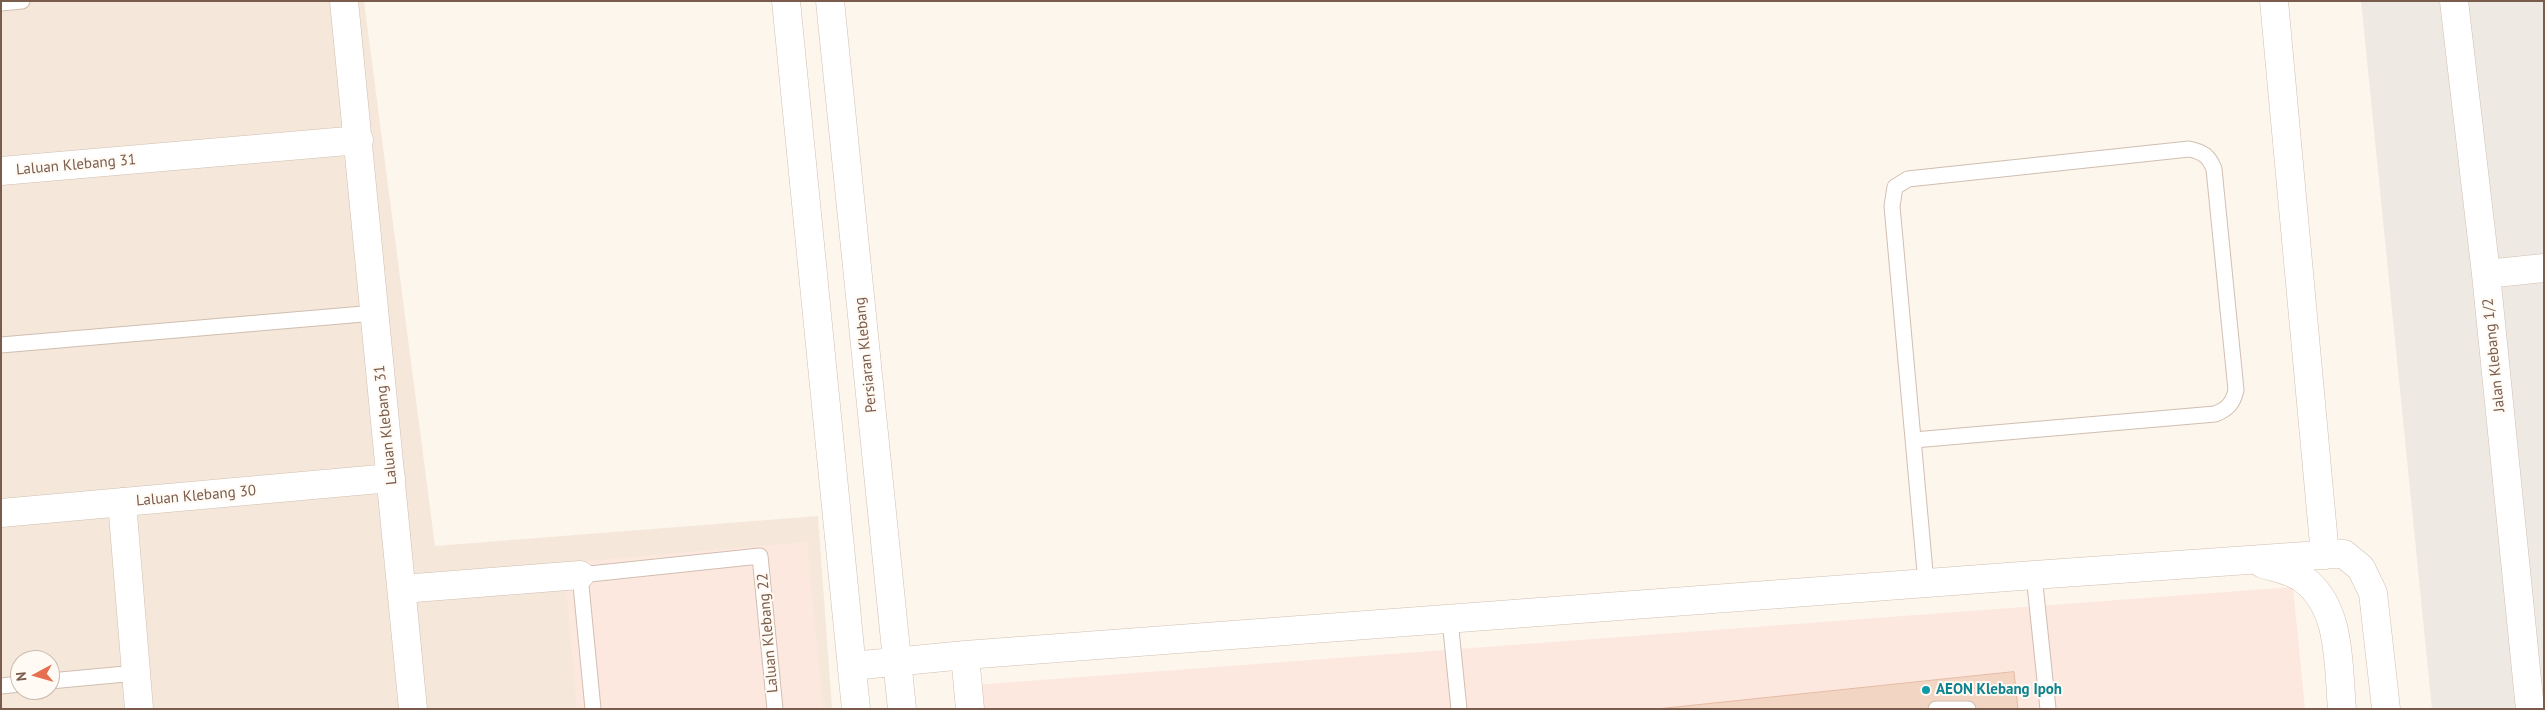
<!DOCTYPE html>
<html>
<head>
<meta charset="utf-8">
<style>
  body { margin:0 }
  #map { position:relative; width:2545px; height:710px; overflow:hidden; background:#fdf6ec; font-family:"PT Sans",sans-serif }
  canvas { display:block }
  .frame { position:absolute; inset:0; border:2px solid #7a5c4d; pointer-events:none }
  .north { position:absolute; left:10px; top:650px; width:50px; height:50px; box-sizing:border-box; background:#fffaf3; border:1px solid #cabbb1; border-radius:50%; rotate:264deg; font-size:14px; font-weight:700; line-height:20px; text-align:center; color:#7a5c4d }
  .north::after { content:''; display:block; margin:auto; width:18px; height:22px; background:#e76f51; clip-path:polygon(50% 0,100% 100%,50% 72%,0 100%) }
</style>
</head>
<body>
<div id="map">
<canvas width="2545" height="710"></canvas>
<div class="frame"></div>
<div class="north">N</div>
</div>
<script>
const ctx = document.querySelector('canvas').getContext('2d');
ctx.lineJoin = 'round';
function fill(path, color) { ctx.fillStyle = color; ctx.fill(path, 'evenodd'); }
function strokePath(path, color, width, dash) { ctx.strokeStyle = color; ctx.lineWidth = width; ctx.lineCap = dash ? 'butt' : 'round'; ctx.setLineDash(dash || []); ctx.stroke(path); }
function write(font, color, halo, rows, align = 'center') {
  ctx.font = font + ' "PT Sans",sans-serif'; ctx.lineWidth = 4; ctx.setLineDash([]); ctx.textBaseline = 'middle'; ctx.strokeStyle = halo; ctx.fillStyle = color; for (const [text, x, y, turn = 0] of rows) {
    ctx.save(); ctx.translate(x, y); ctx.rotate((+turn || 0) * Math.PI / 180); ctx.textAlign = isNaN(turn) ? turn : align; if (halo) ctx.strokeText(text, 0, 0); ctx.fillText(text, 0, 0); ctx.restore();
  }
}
fill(new Path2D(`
  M1,1h363l71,545 383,-30 14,193h-831zM20,660h30v30h-30z`), '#f5e8da');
fill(new Path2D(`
  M807,542l16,167h-246l-13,-146z
  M2293,587l12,122h-1343l-2,-23z`), '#fde8e0');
fill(new Path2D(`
  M2361,1h183v708h-112z`), '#efe9e4');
const building = new Path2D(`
  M2014,672l4,37h-361z`);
fill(building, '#f3d5c3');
strokePath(building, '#e6bba3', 1);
const lane = new Path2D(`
  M1,3l21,-2
  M1,345l374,-32
  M1914,440l301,-26c13,-5 18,-11 21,-24l-22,-221c-5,-13 -11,-17 -25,-20l-281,30 -13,8 -3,19 34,377
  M2034,575l14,134
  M1450,620l9,89
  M50,681l86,-8
  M1,686l19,-2
  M593,709l-13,-134 180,-19 15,153
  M1936,709h32`);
const street = new Path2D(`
  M344,1l69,708
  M786,1l70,708
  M830,1l72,708
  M2274,1l51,554
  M2454,1l32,273 44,435
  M1,171l358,-31
  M2486,274l58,-6
  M122,502l17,207
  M1,513l390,-35
  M2263,564c13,4 28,6 40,15 39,28 35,87 39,130
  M402,589l178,-14
  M965,655l5,54
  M852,666l113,-11 1069,-80 300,-21h10l17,14 12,25 13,116`);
strokePath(lane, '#d1beb0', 17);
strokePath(street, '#d1beb0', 29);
strokePath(lane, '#fff', 15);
strokePath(street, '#fff', 28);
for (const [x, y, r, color] of [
  [1926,690,5,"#0f9aa8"]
]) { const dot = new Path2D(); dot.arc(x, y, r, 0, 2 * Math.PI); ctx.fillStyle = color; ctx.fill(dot); strokePath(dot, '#fffaf3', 2); }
write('15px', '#7a5c4d', '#fffaf3', [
  ["Laluan Klebang 31",76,165,-5],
  ["Persiaran Klebang",866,355,-96],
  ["Jalan Klebang 1/2",2494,355,-96],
  ["Laluan Klebang 31",386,425,-96],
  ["Laluan Klebang 30",196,496,-5],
  ["Laluan Klebang 22",768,633,-95]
]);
write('bold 15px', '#0d838f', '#fffaf3', [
  ["AEON Klebang Ipoh",1936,690]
], 'left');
</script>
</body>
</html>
